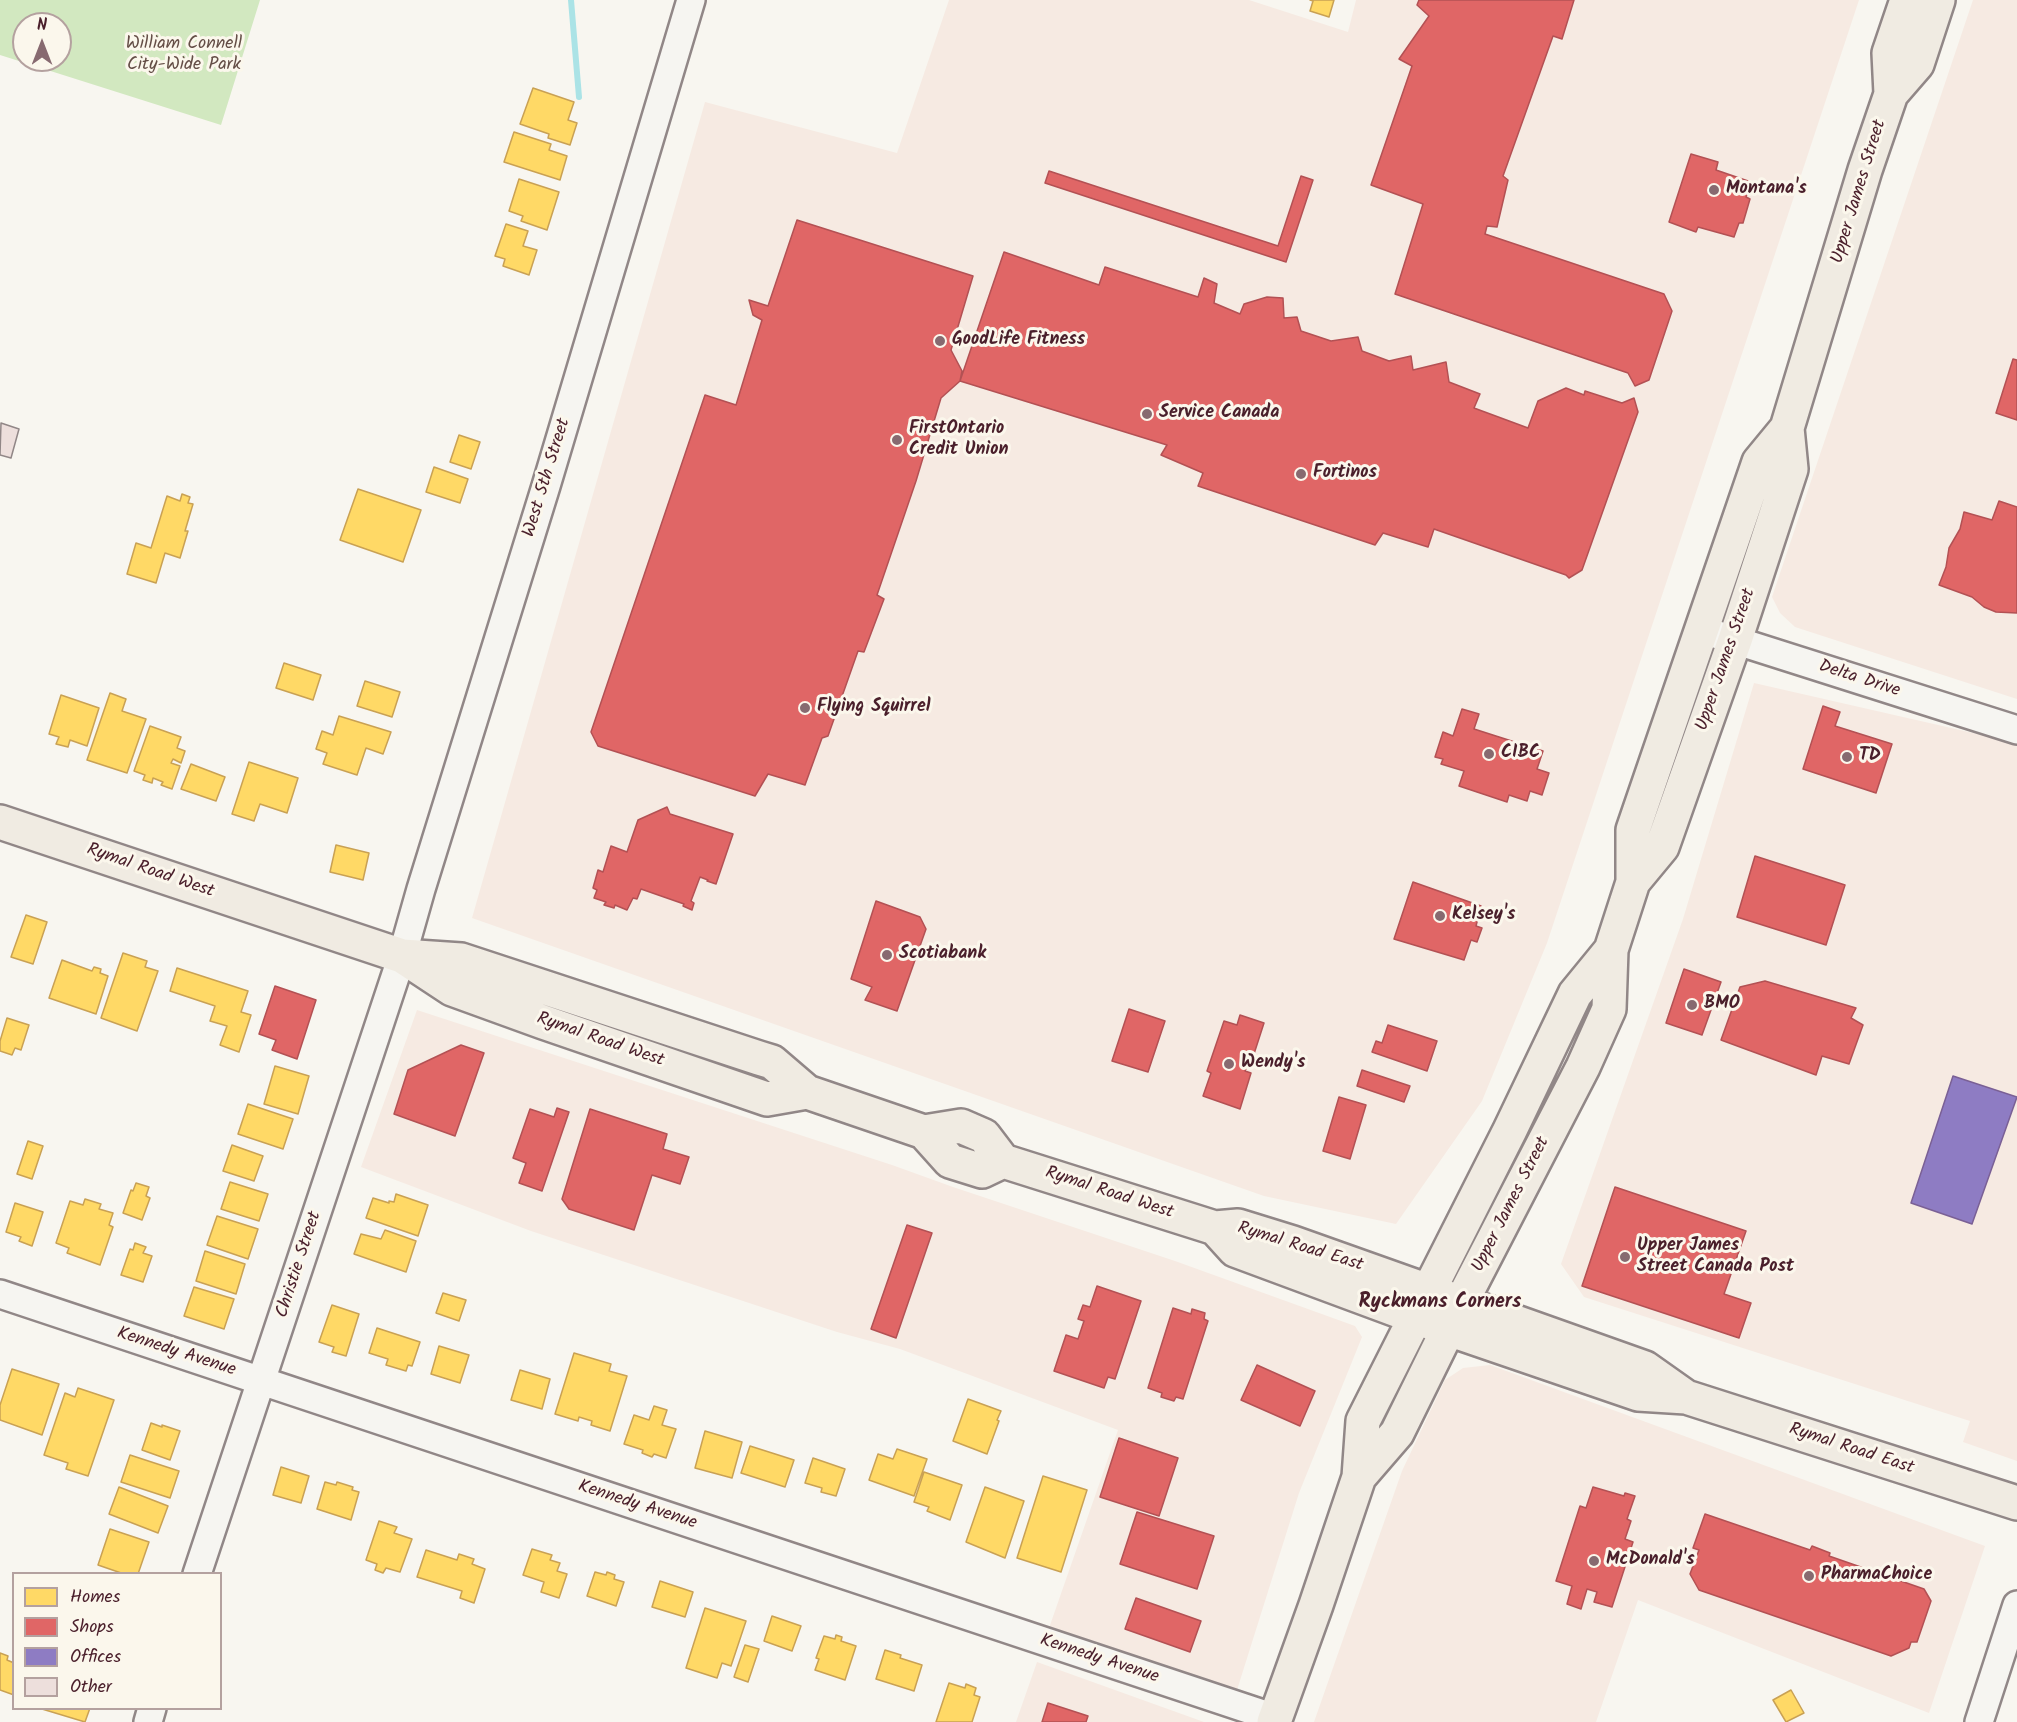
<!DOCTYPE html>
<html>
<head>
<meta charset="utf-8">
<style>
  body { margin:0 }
  #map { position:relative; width:2017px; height:1722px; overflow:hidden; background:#f8f6f0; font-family:Kalam,sans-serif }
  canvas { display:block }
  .legend { position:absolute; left:12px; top:1572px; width:210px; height:138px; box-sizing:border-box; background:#fbf7ec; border:2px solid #b4a19f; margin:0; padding:8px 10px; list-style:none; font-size:18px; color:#4a1f2b }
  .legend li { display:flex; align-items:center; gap:12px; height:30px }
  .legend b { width:30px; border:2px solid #b4a19f }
  .north { position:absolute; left:12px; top:12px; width:60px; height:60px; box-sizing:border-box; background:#fbf7ec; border:2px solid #b4a19f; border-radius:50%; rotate:0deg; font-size:16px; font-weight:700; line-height:24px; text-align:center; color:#4a1f2b }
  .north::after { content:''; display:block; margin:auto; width:21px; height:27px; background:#876a70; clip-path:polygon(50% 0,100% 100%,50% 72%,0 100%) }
</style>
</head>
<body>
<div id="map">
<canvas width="2017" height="1722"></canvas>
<ul class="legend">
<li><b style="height:16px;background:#ffd966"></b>Homes</li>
<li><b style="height:16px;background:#e06666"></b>Shops</li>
<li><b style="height:16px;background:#8e7cc3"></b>Offices</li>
<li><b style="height:16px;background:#eddfdc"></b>Other</li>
</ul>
<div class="north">N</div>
</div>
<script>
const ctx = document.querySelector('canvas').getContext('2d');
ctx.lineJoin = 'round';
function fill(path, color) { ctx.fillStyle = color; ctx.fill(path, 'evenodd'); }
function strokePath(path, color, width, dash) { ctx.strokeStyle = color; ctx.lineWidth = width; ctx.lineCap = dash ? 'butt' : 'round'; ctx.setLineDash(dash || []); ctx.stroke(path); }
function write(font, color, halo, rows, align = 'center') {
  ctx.font = font + ' Kalam,sans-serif'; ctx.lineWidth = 6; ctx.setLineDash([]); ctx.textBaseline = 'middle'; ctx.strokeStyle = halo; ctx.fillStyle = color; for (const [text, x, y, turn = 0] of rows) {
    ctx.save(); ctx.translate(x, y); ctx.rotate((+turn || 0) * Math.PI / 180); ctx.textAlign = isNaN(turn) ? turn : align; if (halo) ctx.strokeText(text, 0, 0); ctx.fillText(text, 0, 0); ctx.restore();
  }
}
fill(new Path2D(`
  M949,0h300l99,32 8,-32h503l-312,943 -65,158 -86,123 -132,-28 -792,-278 233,-816 192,51z
  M1973,0h44v699l-222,-72 -15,-14 -8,-16z
  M1754,683l263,60v718l-54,-19 7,-21 -386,-124 -23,-33 122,-345z
  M417,1010l475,155 61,22 222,74 180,65 7,11 -63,156 -62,197 -189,-59 70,-201 -218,-81 -63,-17 -306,-101 -170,-64z
  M1490,1365l495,181 -56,167 -291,-113 -42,122h-282l88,-251 43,-91 18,-12z
  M1037,1662l167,60h-188z`), '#f6eae2');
fill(new Path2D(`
  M0,0h260l-39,125 -221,-70zM24,24h36v36h-36z`), '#d2e8c0');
const homes = new Path2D(`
  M1310,0h24l-5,17 -19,-6 3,-10z
  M533,88l41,14 -6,18 9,3 -7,22 -22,-7 1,-4 -29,-10z
  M514,132l37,12 -2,6 18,6 -7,24 -56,-18z
  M519,179l40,13 -12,38 -26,-9 2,-5 -14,-5z
  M506,224l22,7 -5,15 14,4 -8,25 -26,-9 2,-7 -10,-3z
  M459,435l21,7 -9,27 -21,-7z
  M434,467l34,12 -8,24 -34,-11z
  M358,489l63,21 -18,52 -63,-22z
  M182,494l8,3 -2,6 5,1 -8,27h3l-8,27 -15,-5 -9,30 -29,-9 9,-31 15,5 16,-52 13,5z
  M284,663l37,12 -8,25 -37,-12z
  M365,681l35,11 -8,25 -35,-11z
  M110,693l16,6 -4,12 24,8 -19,54 -40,-13z
  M61,695l38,13 -12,38 -17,-6 -2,7 -12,-3 3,-7 -10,-3z
  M339,716l52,16 -8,22 -17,-6 -9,27 -34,-11 4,-11 -11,-4 6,-18 11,4z
  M150,726l31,11 -4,11 8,3 -4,12 -8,-4 -2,4 9,3 -8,23 -11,-4 2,-3 -10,-4 -1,5 -9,-3 2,-5 -11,-4z
  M249,762l49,16 -11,35 -27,-9 -6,17 -22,-7z
  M191,764l34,13 -9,24 -35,-12z
  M336,845l33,8 -6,27 -33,-8z
  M26,915l21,7 -14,42 -22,-7z
  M123,953l24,8 -2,6 13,4 -21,60 -36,-13z
  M62,960l30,11 2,-4 7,2 -1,4 8,3 -12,38 -47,-16z
  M177,968l71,23 -7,21 10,3 -12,37 -19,-7 7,-19 -17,-5 5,-15 -45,-15z
  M7,1018l22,7 -8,25 -6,-2 -3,7 -12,-4v-10z
  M275,1066l34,10 -11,38 -34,-10z
  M248,1104l45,15 -10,30 -45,-15z
  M28,1141l15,5 -11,33 -15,-5z
  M232,1145l31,11 -9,25 -31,-10z
  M230,1182l38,12 -9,27 -38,-12z
  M136,1183l13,4 -3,9 4,2 -8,22 -19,-7 8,-23 2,1z
  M396,1194l32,11 -10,31 -52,-18 7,-20 16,5v-2l5,1z
  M85,1199l16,5 -2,5 14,4 -4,12 4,2 -13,38 -33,-12 2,-5 -13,-5 14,-42 13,4z
  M15,1203l28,9 -11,34 -13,-5 2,-4 -15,-5z
  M217,1216l41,13 -10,30 -41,-14z
  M385,1230l31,11 -10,31 -52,-18 7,-20 20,5z
  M135,1243l11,4 -3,6 9,3 -9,26 -22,-7 9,-26 3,1z
  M205,1251l40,13 -9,30 -40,-13z
  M194,1287l40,12 -10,30 -40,-13z
  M443,1293l23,7 -7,21 -23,-8z
  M332,1305l27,9 -13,42 -14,-4 2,-5 -15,-5z
  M377,1328l43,14 -8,24 -4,-1 -2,6 -20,-6 2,-6 -19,-6z
  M439,1346l30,9 -9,28 -29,-9z
  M574,1353l37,11 -2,7 18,5 -17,55 -19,-6 1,-4 -13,-4 -1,4 -23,-7z
  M12,1369l47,15 -17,51 -42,-15v-15z
  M520,1370l30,9 -8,30 -31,-9z
  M78,1388l36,12 -26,76 -22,-7 2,-6 -24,-8 21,-62 10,4z
  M968,1399l33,12 -4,9 2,1 -12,33 -34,-13z
  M654,1406l13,4 -5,15 14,4 -10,29 -12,-4 -2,3 -10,-4 1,-3 -19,-6 10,-29 15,5z
  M151,1423l11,4v-2l18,6 -10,29 -28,-10z
  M705,1431l37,11 -10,36 -37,-10z
  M750,1446l44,14 -9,27 -44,-14z
  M897,1449l30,10 -13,37 -45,-16 9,-26 15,5z
  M130,1455l49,16 -9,27 -49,-16z
  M813,1458l32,11 -9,27 -15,-4 1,-4 -17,-5z
  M281,1467l28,9 -8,27 -28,-8z
  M924,1472l38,13 -12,35 -23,-9 2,-4 -15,-5z
  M1043,1476l44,14 -26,82 -44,-14z
  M325,1482l11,3 1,-3 16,5 -1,3 7,2 -8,28 -34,-11z
  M119,1487l49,19 -10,27 -49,-19z
  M985,1487l39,14 -19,57 -39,-16z
  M379,1521l18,6 -3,6 18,6 -12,33 -14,-4 -3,5 -8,-3 2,-6 -11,-4z
  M110,1529l39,13 -11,32h-14l-26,-9z
  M532,1549l20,6 -2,5 10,3 -3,8 10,3 -8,24 -18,-6 3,-10 -21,-7z
  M426,1550l31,10 2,-6 15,5 -2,5 13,5 -11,34 -14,-5 2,-7 -45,-14z
  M595,1572l11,3 1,-3 8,3 -1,4 10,3 -8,24 -29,-10z
  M660,1581l33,11 -8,25 -33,-10z
  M705,1608l41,13 -15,45 -9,-3 -5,15 -31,-10z
  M772,1616l29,10 -9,25 -28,-10z
  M836,1635l6,2 -1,4 15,5 -11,34 -30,-10 4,-11 -3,-1 8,-22 11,3z
  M745,1645l14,4 -11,33 -14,-5z
  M885,1650l16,5 -1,3 22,7 -8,26 -38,-12z
  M0,1653l8,3 -1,4 7,3v32l-14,-5z
  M949,1683l16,5 1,-4 10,4 -2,7 6,2 -8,25h-36z
  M1791,1690l13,23 -18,9 -13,-22z
  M90,1708l-5,14 -43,-13v-1z`);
fill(homes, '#ffd966');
strokePath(homes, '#c9a154', 1.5);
const shops = new Path2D(`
  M1419,0h155l-12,39 -9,-3 -50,140 5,4 -11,47 -10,-1 -2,8 179,60 8,17 -23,69 -14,6 -7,-13 -233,-79 28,-90 -52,-19 41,-119 -13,-7 30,-43 -12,-11z
  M1691,154l27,8 -2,8 35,12 -5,15 4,2 -7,24h-4l-5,14 -36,-10 -2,5 -27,-10z
  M1049,171l229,75 23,-70 12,4 -27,82 -241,-79z
  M797,220l176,56 -22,74 11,21 -2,10 -19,17 -25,83 -39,114 7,4 -20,53 -6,-1 -30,85 -6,2 -17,47 -37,-11 -13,22 -157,-50 -7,-14 114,-337 31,10 26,-85 -9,-5 -4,-15 19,6z
  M1004,252l95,33 6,-18 93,30 6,-19 13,6 -3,19 26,11 4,-10 23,-7 16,1 1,20 13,-1 4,14 30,10 27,-4 4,14 27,10 22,-5 2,14 33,-8 3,20 31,12 -6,14 54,20 10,-27 28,-13 18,7 1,-4 37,12 12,-5 4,14 -56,158 -13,8 -3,-3 -132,-46 -6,18 -45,-14 -8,12 -177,-59 5,-13 -42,-18 6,-10 -207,-64z
  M2013,359l4,1v60l-21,-7z
  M1999,501l18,6v106l-21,-1 -12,-5 -12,-10 -33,-12 7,-18 3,-19 11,-19 4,-17 28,8z
  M1823,706l17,6 -5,14 57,18 -16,49 -73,-24z
  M1462,709l17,5 -5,15 69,22 -6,18 12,4 -7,22 -12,-4 -3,10 -18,-6 -2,7 -48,-16 5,-15 -23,-7 2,-5 -8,-2 8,-25 10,4z
  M667,807l3,7 63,20 -17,50 -9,-3 1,-1 -8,-3 -9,24 3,2 -2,7 -9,-4 1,-2 -43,-15 -4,10 -4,-1 -6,12 -12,-5 -1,3 -10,-3 2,-3 -12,-4 3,-8 -4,-2 5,-18 5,2 8,-26 16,6 11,-32z
  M1755,856l90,29 -19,60 -89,-28z
  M1413,882l68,24 -5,20 6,2 -5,14 -6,-2 -7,20 -70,-21z
  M876,901l44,16 6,12 -29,82 -32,-11 7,-13 -21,-8z
  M1684,969l37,13 -19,53 -36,-12z
  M1765,981l91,27 -5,10 12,7 -14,39 -27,-8 -6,19 -95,-35 19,-53z
  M275,986l41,14 -19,59 -25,-9 4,-10 -17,-6z
  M1129,1009l36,12 -17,51 -36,-11z
  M1240,1015l24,8 -11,34 -2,-1 -6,15 6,2 -11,36 -37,-13 8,-23 -4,-2 17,-50 13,4z
  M1388,1025l49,16 -10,30 -55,-19 4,-11 6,2z
  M461,1045l23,8 -29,83 -61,-22 14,-44z
  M1362,1070l48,16 -6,16 -47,-16z
  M1339,1097l27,8 -16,54 -27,-8z
  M557,1108l12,4 -27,79 -23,-8 7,-20 -13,-5 17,-49 24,8z
  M590,1109l77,25 -4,15 26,8 -9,27 -28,-9 -18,55 -65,-21 -7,-10z
  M1615,1187l131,44 -22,63 27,9 -12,35 -157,-52z
  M907,1225l25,8 -36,105 -25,-9z
  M1097,1286l44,15 -26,78 -7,-2 -4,11 -50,-17 12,-36 12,4 6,-18 -6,-2 5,-14 7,2z
  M1173,1308l18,6 1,-5 13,4 -1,6 4,2 -25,78 -7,-2 -2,4 -13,-4 1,-4 -14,-5z
  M1257,1365l58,26 -15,35 -59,-26z
  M1119,1438l59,20 -19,58 -59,-19z
  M1593,1487l31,9 1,-3 10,3 -8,23 4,2 -6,18 8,3 -21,65 -18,-5 3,-10 -10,-3 -6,20 -14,-5 5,-18 -16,-5 24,-75 6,2z
  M1137,1512l77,24 -17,53 -77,-25z
  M1705,1514l105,36 2,-4 18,7 -1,3 95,33 7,12 -14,41h-6l-2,6 -18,8 -192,-66 -9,-16 9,-24 -6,-2z
  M1136,1598l65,23 -11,31 -65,-23z
  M1048,1703l40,13 -2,6h-44z`);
fill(shops, '#e06666');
strokePath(shops, '#b35154', 1.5);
const offices = new Path2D(`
  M1953,1076l64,21 -45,127 -61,-21z`);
fill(offices, '#8e7cc3');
strokePath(offices, '#7a6095', 1.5);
strokePath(new Path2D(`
  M571,0l8,97`), '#abe3e6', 6);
const building = new Path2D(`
  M1,423l18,6 -8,29 -11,-3z`);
fill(building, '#eddfdc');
strokePath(building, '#918787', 1.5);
const minor = new Path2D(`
  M1715,634l302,96
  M0,1294l1275,424
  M197,1574l205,-618 19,-67 125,-403 145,-486
  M148,1722l4,-14
  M1979,1722l38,-117`);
const major = new Path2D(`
  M1891,94l26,-30 21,-64
  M0,822l402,134 59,4 298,98 13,4 35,30 117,40 37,-6 23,10 19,25 212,67 23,-2 55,17 352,125 41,29
  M1633,882l29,-35 73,-207 56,-171 -4,-41
  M402,956l50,33 91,33 224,77 40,-7
  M924,1132l26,29 32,10 21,-10
  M1215,1228l20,22 213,79 190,65 48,3 331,106
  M1359,1477l38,-44 64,-130 122,-236 26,-58 2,-59 22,-68v-52l126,-368 28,-34 78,-258 26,-76 -2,-41 18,-53
  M1274,1722l42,-117 43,-128 4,-56 147,-291 65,-136 36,-44`);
strokePath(minor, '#918787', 32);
strokePath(major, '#918787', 38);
strokePath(minor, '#f6f5f1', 27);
strokePath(major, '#f0ebe2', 33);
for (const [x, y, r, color] of [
  [1714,190,6,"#876a70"],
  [940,341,6,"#876a70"],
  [1147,414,6,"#876a70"],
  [897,440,6,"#876a70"],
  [1301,474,6,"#876a70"],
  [805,708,6,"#876a70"],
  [1489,754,6,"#876a70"],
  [1847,757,6,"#876a70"],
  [1440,916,6,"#876a70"],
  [887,955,6,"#876a70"],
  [1692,1005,6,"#876a70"],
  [1229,1064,6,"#876a70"],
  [1625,1257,6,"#876a70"],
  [1594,1561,6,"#876a70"],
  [1809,1576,6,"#876a70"]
]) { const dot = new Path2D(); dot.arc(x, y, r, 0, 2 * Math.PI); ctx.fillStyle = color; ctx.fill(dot); strokePath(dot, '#fbf7ec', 2); }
write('18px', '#644e46', '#fbf7ec', [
  ["William Connell",184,45],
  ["City-Wide Park",184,66]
]);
write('bold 18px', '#4a1f2b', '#fbf7ec', [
  ["Montana's",1726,190],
  ["GoodLife Fitness",952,341],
  ["Service Canada",1159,414],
  ["FirstOntario",909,430],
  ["Credit Union",909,451],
  ["Fortinos",1313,474],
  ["Flying Squirrel",817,708],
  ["CIBC",1501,754],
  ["TD",1859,757],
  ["Kelsey's",1452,916],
  ["Scotiabank",899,955],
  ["BMO",1704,1005],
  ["Wendy's",1241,1064],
  ["Upper James",1637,1247],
  ["Street Canada Post",1637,1268],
  ["McDonald's",1606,1561],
  ["PharmaChoice",1821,1576]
], 'left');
write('18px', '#4a1f2b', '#fbf7ec', [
  ["Upper James Street",1860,192,-73],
  ["West 5th Street",548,478,-73],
  ["Upper James Street",1727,660,-71],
  ["Delta Drive",1859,680,18],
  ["Rymal Road West",150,872,19],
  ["Rymal Road West",600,1041,19],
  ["Rymal Road West",1109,1194,18],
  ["Upper James Street",1512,1205,-63],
  ["Rymal Road East",1300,1248,17],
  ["Christie Street",300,1265,-72],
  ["Kennedy Avenue",176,1353,18],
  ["Rymal Road East",1851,1450,18],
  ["Kennedy Avenue",637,1506,18],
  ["Kennedy Avenue",1099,1660,18]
]);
write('bold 20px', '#4a1f2b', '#fbf7ec', [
  ["Ryckmans Corners",1440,1304]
]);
</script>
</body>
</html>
